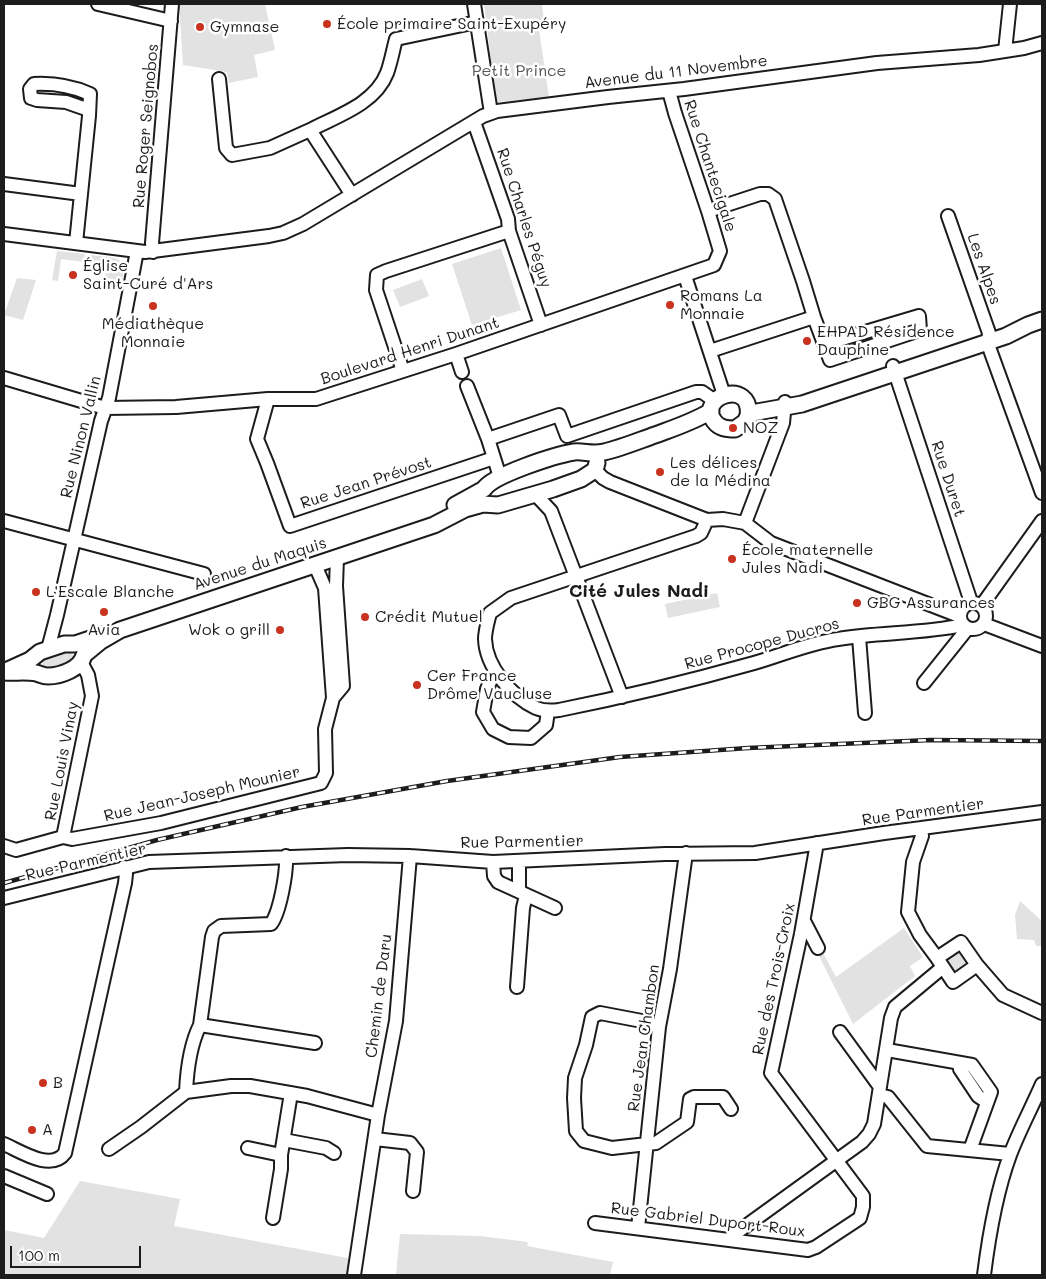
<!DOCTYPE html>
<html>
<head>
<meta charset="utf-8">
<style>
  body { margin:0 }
  #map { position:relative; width:1046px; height:1279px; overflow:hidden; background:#fff; font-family:Mali,sans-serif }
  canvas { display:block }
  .frame { position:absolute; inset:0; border:5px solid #1c1c1c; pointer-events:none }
  .scale { position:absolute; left:10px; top:1246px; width:131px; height:22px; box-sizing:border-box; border:2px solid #1c1c1c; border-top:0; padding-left:6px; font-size:15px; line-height:18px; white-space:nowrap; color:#1c1c1c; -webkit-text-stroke:4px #fff; paint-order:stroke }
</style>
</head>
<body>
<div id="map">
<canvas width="1046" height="1279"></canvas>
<div class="frame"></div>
<div class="scale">100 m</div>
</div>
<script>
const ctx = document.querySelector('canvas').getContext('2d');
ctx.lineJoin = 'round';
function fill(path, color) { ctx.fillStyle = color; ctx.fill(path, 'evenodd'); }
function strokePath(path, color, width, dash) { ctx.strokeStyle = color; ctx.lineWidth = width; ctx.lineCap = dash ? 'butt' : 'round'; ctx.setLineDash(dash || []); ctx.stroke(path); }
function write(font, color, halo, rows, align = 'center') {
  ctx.font = font + ' Mali,sans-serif'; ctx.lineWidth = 5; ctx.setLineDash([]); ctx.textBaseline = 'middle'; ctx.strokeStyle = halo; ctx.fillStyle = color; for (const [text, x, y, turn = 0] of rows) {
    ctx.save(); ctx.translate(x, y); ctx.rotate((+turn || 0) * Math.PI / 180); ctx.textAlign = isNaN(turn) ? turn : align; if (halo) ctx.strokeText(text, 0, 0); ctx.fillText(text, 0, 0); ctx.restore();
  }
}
fill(new Path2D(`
  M179,4h86l10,46 -21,5 4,22 -29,6 -2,-11 -44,-7z
  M484,4h58l2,18 -6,1 11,74 -50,5 -3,-1z
  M501,248l20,62 -49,15 -20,-61z
  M57,251l28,3 -1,8 -23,-3 -3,22 -6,-1z
  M91,255c32,4 36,0 30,35l-17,-3 3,-22 -15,-2z
  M17,278l19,2 -13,40 -19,-5z
  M422,279l7,17 -29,11 -7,-17z
  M717,593l3,14 -52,11 -3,-14z
  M65,650h5l3,6c-3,10 -22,16 -30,10v-8z
  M1020,901l22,20v25h-6l-2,-6 -17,-1 -2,-24z
  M904,928l19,29 -13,9 5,10 -62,48 -36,-72 6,1 13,24z
  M960,950l10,16 -15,10 -10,-16z
  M80,1181l100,18 -6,27 179,33 -2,16h-347v-45l40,8z
  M400,1234l80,2 48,6 -1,4 86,16 -3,13h-214z`), '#e2e2e2');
const minor = new Path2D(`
  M98,4l73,17
  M474,4l17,109
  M1005,51l5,-47
  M219,79l7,69 6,7 38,-7 40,-18 42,65
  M474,122l34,97 1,12 32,94
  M310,130c27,-14 65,-26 77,-57 4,-11 6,-23 9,-34l81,-17
  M4,184l77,10
  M708,211l52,-17h8l7,5 28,82 11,36 16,43 90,-30 -1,-14 -94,28
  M948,216l41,117 -1,9 1,5 53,146
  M4,234l141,18 124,-16 14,-3 20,-9 180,-108 14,-5 111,-14 76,-8 193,-26 102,-8 45,-7 18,-5
  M76,243l13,-127 1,-22c-18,-8 -36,-11 -56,-10l-4,5 1,9 6,2 29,2 23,8
  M153,252l-1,-9 20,-239
  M685,276l39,119
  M710,351l104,-34
  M456,354l6,18
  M893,366l78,236
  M403,371l-27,-81 1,-15 9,-4 123,-40
  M4,378l101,30 71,-1 92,-8h48l140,-45 258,-89 6,-14 -12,-40 -33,-98 -6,-22
  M467,386l21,53 12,38
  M268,399l-11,40 10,24 23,63 204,-68
  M488,439l71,-24 8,21 129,-44h6l13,9
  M595,470l8,8 7,4 97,38 16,-1 22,4 26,20 188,73
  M535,494l16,17 71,186
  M707,520l-6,13 -5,3 -185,62 -21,15c-2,8 -5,18 -5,26 1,28 26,57 51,69 7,3 15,3 23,2 65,-13 131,-29 195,-47 28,-8 55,-20 84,-24 41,-7 84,-5 125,-14
  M4,521l200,53
  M745,523l38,-100 2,-21
  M960 616a13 13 0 1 1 26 0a13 13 0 1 1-26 0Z
  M982,605l60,-84
  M984,624l58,22
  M859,637l6,76
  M48,649l9,-34 44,-194 8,-23 28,-147
  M495,670l-8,19 -4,23 10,17 16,8 22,1 15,-13 2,-14
  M924,683l44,-55
  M333,698l10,-12 -7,-100 1,-29
  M921,828l1,8 -9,26 -5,50 12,23 17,23
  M63,837l9,2 89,-16 160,-40 5,-10 -1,-44 8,-31 -8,-110 -10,-23
  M4,846l12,4 47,-13 29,-141 -4,-21 -7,-13
  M493,862l1,14 4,6 57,26
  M519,891v-30
  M4,898l145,-36 199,-7 62,1 83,6 172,-8 90,-1 129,-20 158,-21
  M804,921l14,27
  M961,942l16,23 -24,17 -16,-24z
  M977,965l26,30 39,18
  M517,987l6,-79 3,-13
  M200,1025l115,18
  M659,1027l-17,-6 -42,-8 -8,4 -6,28 -11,33 -1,20 2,33 8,10 28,7 44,-5 31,-21 3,-23 4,-2h29l8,12
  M840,1032l40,55
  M887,1050l85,15 19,27 -21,58
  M959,1063l1,6 18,27 9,6
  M186,1092c1,-22 4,-47 14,-67l12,-88 2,-6 7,-5 50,-2c9,-12 16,-52 15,-68
  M879,1095l9,2 39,49 83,8
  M375,1139l35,4 7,9 -4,39
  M284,1140l42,8 8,5
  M4,1144c16,7 47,28 61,9l60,-270 1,-9 -2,-7
  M248,1148l33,7
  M109,1149l32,-22 45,-35 45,-6h19l57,10 71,19
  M4,1176l43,18
  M273,1218l8,-49v-14l10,-62
  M595,1223l213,27 8,-3 44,-29 3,-11v-11l-92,-123 30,-139 16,-91
  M638,1228l21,-201 11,-58 16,-116
  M731,1240l1,-4 130,-94 7,-8 5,-10 17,-106 4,-11 48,-40
  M354,1275l24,-160 18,-94 14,-165
  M984,1275c5,-40 12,-82 26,-120 9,-24 22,-48 32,-71`);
const major = new Path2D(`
  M748,416c5,-38 -52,-20 -34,5 5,7 12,8 21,8l10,-7 3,-6 9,-4 45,-8 204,-68 22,-11 14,-5
  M455,505l29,-16c9,-14 71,-34 90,-37 10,-1 19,3 30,0 17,-4 34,-11 51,-17 19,-7 38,-13 56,-24
  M8,670l22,-10 10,-8 24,-8h11l27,-9
  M4,672c10,1 22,-1 32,1 4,1 7,3 12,3 12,0 33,-7 36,-21l17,-14 19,-11 314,-105 31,-16 18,-5 15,1 55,-16 28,-10 14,-9 2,-7`);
strokePath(minor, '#1c1c1c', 16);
strokePath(major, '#1c1c1c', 19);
strokePath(minor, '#fff', 12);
strokePath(major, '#fff', 15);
const rail = new Path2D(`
  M4,883l153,-43 145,-33 145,-26 173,-24 128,-9 183,-8 111,1`);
strokePath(rail, '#1c1c1c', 4.5);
strokePath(rail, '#fff', 2.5, [8]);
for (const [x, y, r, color] of [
  [327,24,5,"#c8321e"],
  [200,27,5,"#c8321e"],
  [73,275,5,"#c8321e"],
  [670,305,5,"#c8321e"],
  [153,306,5,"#c8321e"],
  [807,341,5,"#c8321e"],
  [733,428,5,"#c8321e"],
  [660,472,5,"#c8321e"],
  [732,559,5,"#c8321e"],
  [36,592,5,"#c8321e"],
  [857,603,5,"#c8321e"],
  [104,612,5,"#c8321e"],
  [365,617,5,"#c8321e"],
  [280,630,5,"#c8321e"],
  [417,685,5,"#c8321e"],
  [43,1083,5,"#c8321e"],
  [32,1130,5,"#c8321e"]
]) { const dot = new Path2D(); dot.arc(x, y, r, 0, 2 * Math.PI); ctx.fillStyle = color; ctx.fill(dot); strokePath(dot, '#fff', 2); }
write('16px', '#1c1c1c', '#fff', [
  ["École primaire Saint-Exupéry",337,24],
  ["Gymnase",210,27],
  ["Église",83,266],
  ["Saint-Curé d'Ars",83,284],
  ["Romans La",680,296],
  ["Monnaie",680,314],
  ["Médiathèque",153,324,"center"],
  ["Monnaie",153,342,"center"],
  ["EHPAD Résidence",817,332],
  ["Dauphine",817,350],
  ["NOZ",743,428],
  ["Les délices",670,463],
  ["de la Médina",670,481],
  ["École maternelle",742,550],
  ["Jules Nadi",742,568],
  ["L'Escale Blanche",46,592],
  ["GBG Assurances",867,603],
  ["Crédit Mutuel",375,617],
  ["Avia",104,630,"center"],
  ["Wok o grill",270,630,"right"],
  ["Cer France",427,676],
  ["Drôme Vaucluse",427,694],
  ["B",53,1083],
  ["A",42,1130]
], 'left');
write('16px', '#575757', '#fff', [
  ["Petit Prince",519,71]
]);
write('16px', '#1c1c1c', '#fff', [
  ["Avenue du 11 Novembre",676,72,-7],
  ["Rue Roger Seignobos",146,126,-85],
  ["Rue Chantecigale",710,166,72],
  ["Rue Charles Péguy",524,218,72],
  ["Les Alpes",984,269,71],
  ["Boulevard Henri Dunant",410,351,-18],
  ["Rue Ninon Vallin",81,437,-76],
  ["Rue Duret",948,479,72],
  ["Rue Jean Prévost",366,483,-18],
  ["Avenue du Maquis",260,564,-18],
  ["Rue Procope Ducros",762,644,-15],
  ["Rue Louis Vinay",62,761,-79],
  ["Rue Jean-Joseph Mounier",202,794,-13],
  ["Rue Parmentier",923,812,-8],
  ["Rue Parmentier",522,842,-1],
  ["Rue Parmentier",86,862,-13],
  ["Rue des Trois-Croix",774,979,-78],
  ["Chemin de Daru",379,996,-83],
  ["Rue Jean Chambon",644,1038,-82],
  ["Rue Gabriel Duport-Roux",708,1220,7]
]);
write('bold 18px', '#1c1c1c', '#fff', [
  ["Cité Jules Nadi",639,591]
]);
</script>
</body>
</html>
